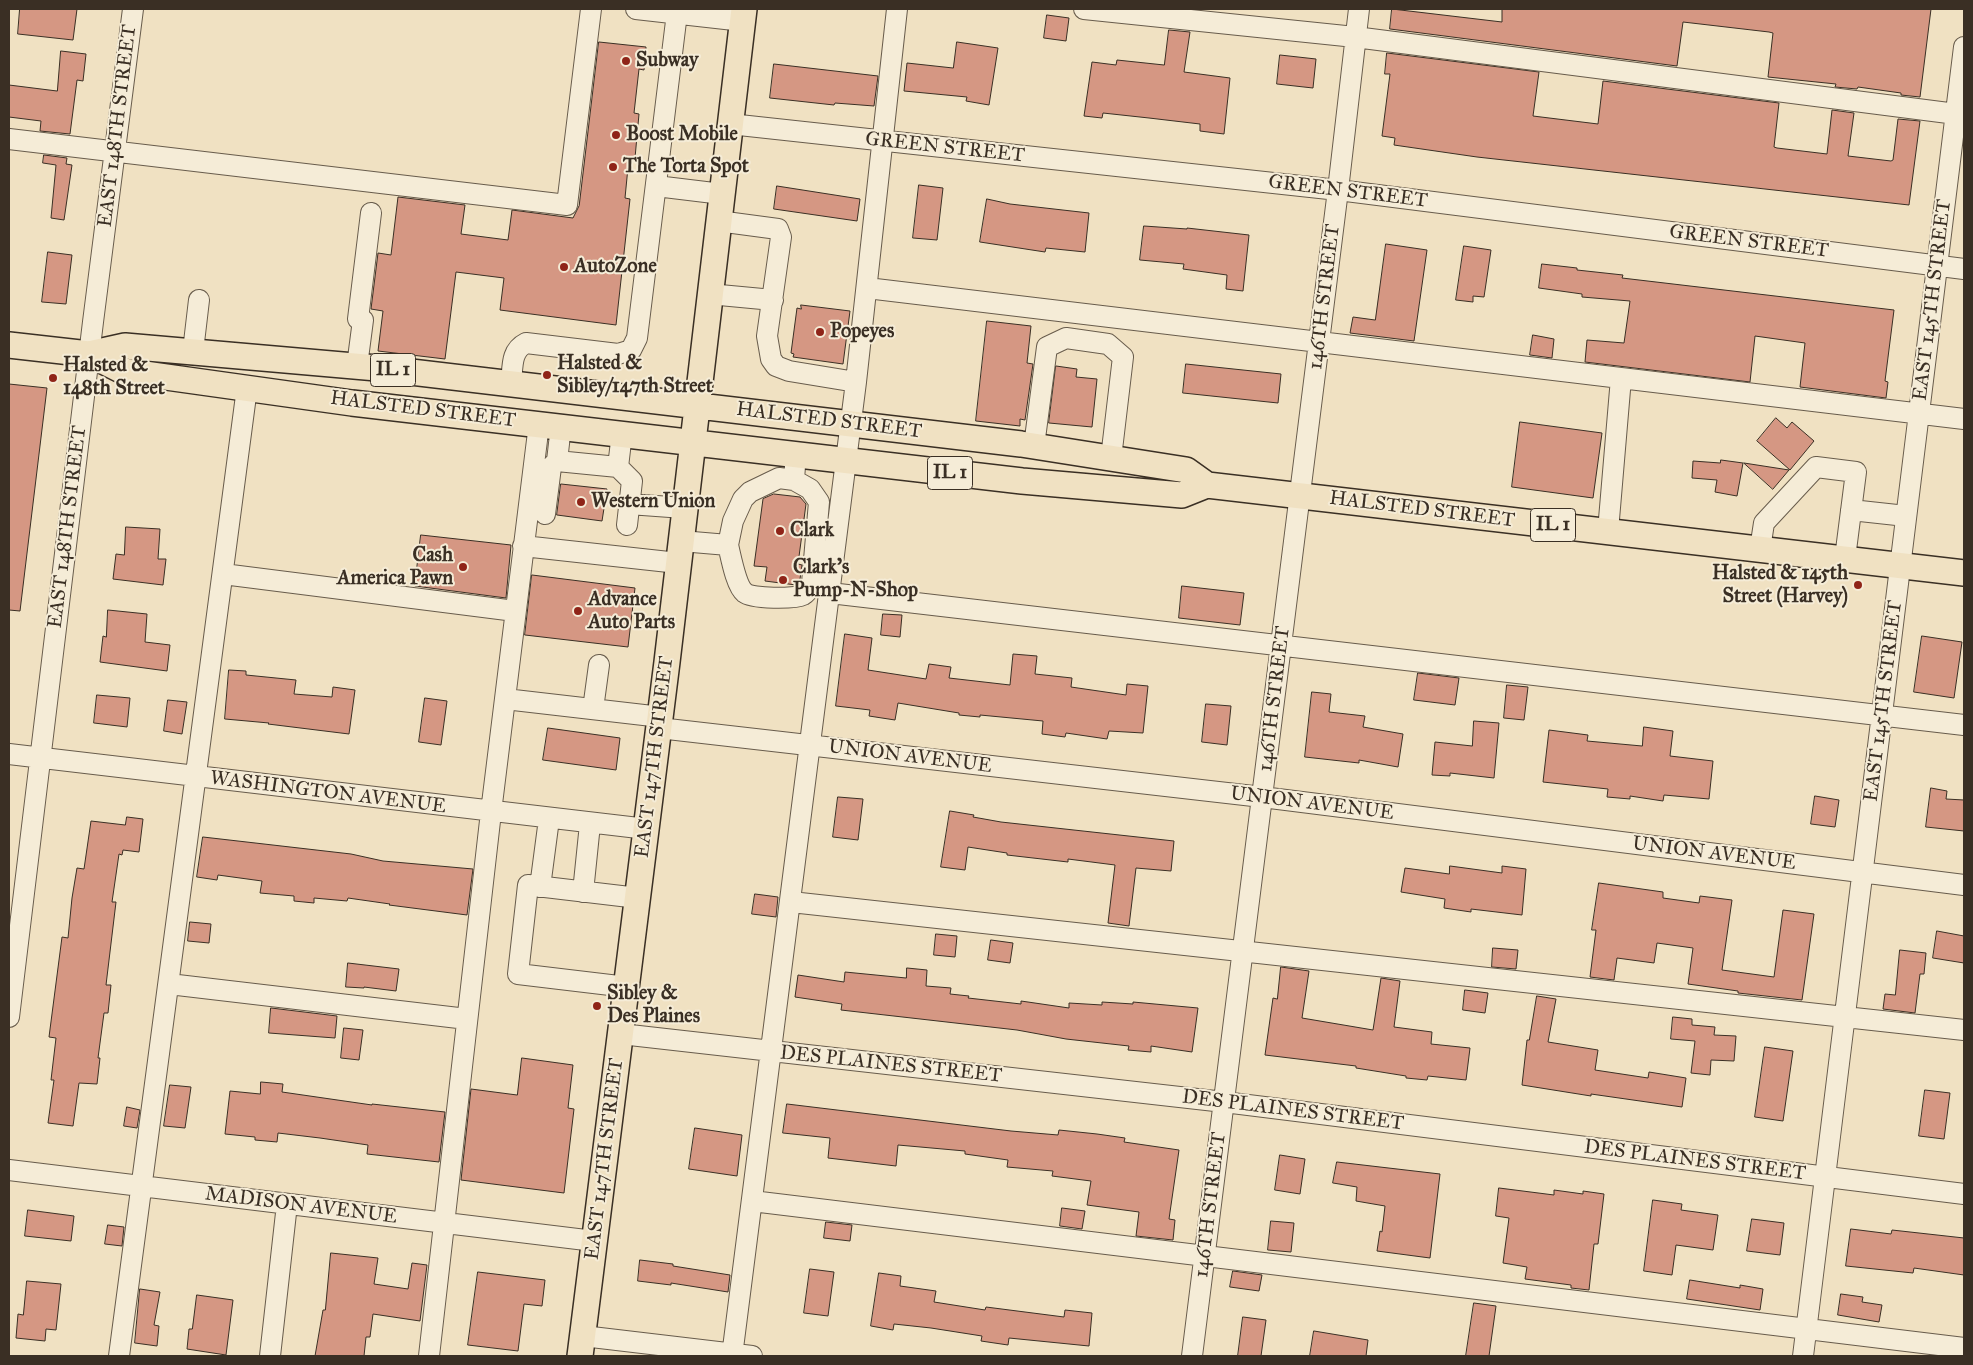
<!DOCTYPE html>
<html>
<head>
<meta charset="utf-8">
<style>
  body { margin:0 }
  #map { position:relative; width:1973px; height:1365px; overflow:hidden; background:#f0e1c2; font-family:"IM FELL Great Primer",serif }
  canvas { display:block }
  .frame { position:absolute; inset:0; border:10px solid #3a2f24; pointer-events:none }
</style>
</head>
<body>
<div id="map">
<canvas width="1973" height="1365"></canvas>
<div class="frame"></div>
</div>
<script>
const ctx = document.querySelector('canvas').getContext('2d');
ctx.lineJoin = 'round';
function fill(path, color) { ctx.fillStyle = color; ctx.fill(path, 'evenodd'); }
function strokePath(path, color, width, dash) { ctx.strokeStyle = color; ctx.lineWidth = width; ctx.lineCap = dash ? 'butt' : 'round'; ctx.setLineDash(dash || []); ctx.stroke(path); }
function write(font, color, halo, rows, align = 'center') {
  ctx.font = font + ' "IM FELL Great Primer",serif'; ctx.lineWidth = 4; ctx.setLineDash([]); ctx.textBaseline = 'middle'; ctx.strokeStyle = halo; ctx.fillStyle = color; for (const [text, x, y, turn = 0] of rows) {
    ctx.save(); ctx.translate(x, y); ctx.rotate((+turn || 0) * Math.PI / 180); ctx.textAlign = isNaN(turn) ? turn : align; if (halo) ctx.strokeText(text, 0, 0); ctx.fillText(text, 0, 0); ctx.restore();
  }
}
const building = new Path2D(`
  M20,9h57l-4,31 -55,-6z
  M1392,9l110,13v-13h429l-11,88 -19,-2v-2l-43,-6 -1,2 -22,-2 1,-3 -68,-7 5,-44 -4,-1 -86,-10 -6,44 -287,-37z
  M1047,15l22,3 -3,23 -22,-3z
  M1169,30l21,2 -6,40 46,6 -6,56 -24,-3v-7l-51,-6 -46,-5 -1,5 -18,-2 8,-54 24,3 1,-5 47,5z
  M599,42l47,5 -2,23 -5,-1 -5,44 5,1 -4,44 -6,-1 -4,41 5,1 -14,126 -116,-15 4,-32 -48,-6 -11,87 -67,-8 5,-40 -12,-2 7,-56 13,2 7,-58 67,8 -4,29 47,6 4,-30 61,8 6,-12z
  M957,42l41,6 -9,57 -23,-4 1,-4 -63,-6 3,-28 46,5z
  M61,51l25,3 -3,27 -6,-1 -7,54 -30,-3 1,-10 -32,-4v-32l48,6z
  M1387,53l152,19 -6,44 65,8 5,-43 176,22 -5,44 3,1 50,6 5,-44 22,3 -6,43 43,5 2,-1 5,-41 22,2 -11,84 -432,-48 -83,-12 1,-7 -13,-2 8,-62h-5z
  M1280,55l36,4 -3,29 -36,-4z
  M774,64l104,12 -4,30 -39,-3 -1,2 -64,-7z
  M44,155l23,3 -1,6 6,1 -8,55 -13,-2 5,-53 -13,-2z
  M919,185l24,3 -6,52 -24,-2z
  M777,186l83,13 -3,22 -83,-12z
  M987,199l23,5 79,9 -4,39 -39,-4 -1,4 -65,-10z
  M1144,226l43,3v-1l62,7 -6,56 -17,-2 1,-14 -44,-6 1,-5 -44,-4z
  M1386,244l41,6 -13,91 -64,-8 3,-16 22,3z
  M1464,246l27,4 -7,47 -11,-1v6l-17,-2z
  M48,252l24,3 -6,49 -24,-2z
  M1542,264l35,4v2l46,5 -1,3 272,32 -9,71 3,1 -2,16 -86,-11 5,-44 -50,-7 -5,46 -165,-20 2,-22 37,3 6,-42 -48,-4v-3l-43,-6z
  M801,305l49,6 -7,53 -50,-7 1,-3 -3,-1 6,-45 4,1z
  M987,321l44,5 -4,37 6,1 -8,56 -5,-1v7l-44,-5z
  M1533,335l21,4 -2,19 -22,-3z
  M1186,364l95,10 -3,29 -95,-10z
  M1056,366l21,3 -1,8 21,2 -5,48 -43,-4z
  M9,384l38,4 -27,223 -11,-1z
  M1776,418l11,10 5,-6 22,19 -24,29 -33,-29z
  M1520,422l82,11 -9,65 -81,-11z
  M1721,460l22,3 -6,33 -22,-4 2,-12 -25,-2 1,-17 27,2z
  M1744,463l45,7 -16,19z
  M561,484l46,5 -5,32 -45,-6z
  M774,494l26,3 6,7 -8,60 4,1 -2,14 -4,6 -31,-4 2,-14 -13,-1 9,-67z
  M126,527l34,2 -2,30h8l-3,26 -50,-6 3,-25 8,1z
  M421,535l90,10 -5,53 -91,-12z
  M532,575l103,13 -7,59 -103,-12z
  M1182,586l62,7 -4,32 -61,-7z
  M108,610l39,4 -2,28 25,3 -3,26 -67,-9 3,-26 3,1z
  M883,614l19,1 -2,22 -19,-2z
  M845,634l27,4 -4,32 58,9 3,-15 22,3 -2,11 61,7 3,-31 24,2 -2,18 37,4 -1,9 55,8 1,-11 21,2 -5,47 -34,-2 -2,8 -41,-6 -1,4 -23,-3 1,-13 -63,-6v2l-21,-2v-2l-61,-10 -3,17 -26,-4 1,-6 -34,-4z
  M1922,636l40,6 -8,56 -40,-6z
  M229,670l17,1v4l50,5 -2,14 38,3 1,-10 22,3 -6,44 -81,-10 1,-1 -44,-4z
  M1418,673l41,5 -4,27 -41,-5z
  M1507,685l21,2 -4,33 -20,-2z
  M1312,692l19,2 -2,18 36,4 -2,11 40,7 -5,33 -39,-7v3l-54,-6z
  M97,695l33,3 -3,29 -33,-4z
  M425,698l22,3 -6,44 -22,-3z
  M168,700l19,2 -5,32 -18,-3z
  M1206,704l25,2 -4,39 -25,-3z
  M1474,721l25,2 -5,55 -44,-5v3l-18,-1 3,-33 37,4z
  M1644,727l29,4 -3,25 43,5 -4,38 -45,-4 -1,6 -33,-5v3l-23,-2 1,-8 -65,-7 6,-52 39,5 -1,6 55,5z
  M548,728l72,10 -4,32 -73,-10z
  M1931,788l16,3 -1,8 18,1v31l-38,-4z
  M1815,796l24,4 -4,27 -24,-3z
  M838,797l25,2 -5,41 -25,-3z
  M950,811l24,4 -1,2 28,5 173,19 -3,30 -35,-3 -7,58 -21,-3 7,-58 -47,-6v3l-61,-7v-2l-39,-6 -3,23 -24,-3z
  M127,817l16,2 -4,33 -16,-2 -1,5 -3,-1 -7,48h4l-10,83h5l-3,28h-4l-6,45h2l-3,26 -18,-1 -6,43 -25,-3 6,-43h-3l5,-42 -7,-1 13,-100 6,1 4,-40 5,-30 7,1 7,-48 34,4z
  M203,837l148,17 32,7 90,8 -6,46 -78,-10 1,-1 -42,-6 -1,3 -33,-3v5l-20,-2v-5l-34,-3 2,-12 -44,-6 -1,5 -20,-3z
  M1450,866l52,7v-7l24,3 -4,46 -51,-6v3l-27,-4 1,-9 -44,-7 4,-24 44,6z
  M1599,883l64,9v6l36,5 1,-7 32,4 -10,70 52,7 9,-67 31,4 -12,86 -64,-7v-2l-50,-7 5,-36 -36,-5 -3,20 -37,-5 -3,22 -24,-3 6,-47h-4z
  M755,894l23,3 -2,20 -24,-3z
  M190,922l21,2 -2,19 -21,-2z
  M1937,931l27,5v27l-31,-5z
  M936,934l21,2 -2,21 -21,-2z
  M991,940l22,3 -3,20 -22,-3z
  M1493,948l25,2 -2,19 -24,-2z
  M1900,950l26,3 -2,21h-4l-5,39 -32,-4 2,-15 10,1z
  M348,963l51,6 -3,22 -32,-4v1l-18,-1z
  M1281,967l28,4 -7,47 71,12 8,-52 19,3 -6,46 38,5 -1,12 39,4 -4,32 -38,-4 -1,4 -21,-2v-2l-50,-8v-2l-91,-11 8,-57 4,1z
  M907,968l20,2 -1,16 25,2 -1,6 19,2 -1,2 53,6v-3l48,7v-5l33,2v-3l31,2v-2l65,6 -6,44 -41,-6v6l-23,-2 1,-4 -63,-7 -49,-9 -176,-20 1,-6 -47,-7 3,-22 46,7 1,-10 61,6z
  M1465,990l23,3 -3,20 -22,-3z
  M1537,996l19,3 -8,43 50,8 -3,20 53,8 1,-6 37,6 -4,29 -91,-13v2l-69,-11 5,-45h2z
  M271,1008l66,8 -2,22 -66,-5z
  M1673,1017l19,2v6l23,2 -1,8 22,1 -2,25 -23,-1 -1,15 -19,-2 4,-32 -24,-2z
  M344,1028l19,2 -4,30 -18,-2z
  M1765,1047l28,4 -10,70 -28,-4z
  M522,1058l51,7 -5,43 6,1 -10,84 -103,-13 10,-91 46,6z
  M261,1082l22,2 -1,8 90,13v-1l73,8 -6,50 -72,-8 1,-9 -48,-7 -42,-5 -1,9 -22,-2v-3l-30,-3 5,-43 30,3z
  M170,1085l21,2 -6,41 -21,-2z
  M1925,1090l25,3 -6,46 -25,-3z
  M787,1104l224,27 47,4 1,-5 38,4 28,4 -1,4 55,8 -10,69 6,1 -2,20 -37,-4 3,-24 -52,-7 4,-24 -39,-5 1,-5 -46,-4 1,-7 -43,-6v-3l-67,-6 -2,21 -68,-8 2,-20 -47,-5z
  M127,1107l13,3 -3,18 -13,-2z
  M695,1128l47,7 -5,41 -48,-7z
  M1280,1155l25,4 -5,35 -25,-4z
  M1337,1162l103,12 -10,84 -53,-7 3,-20 2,1 3,-26 -29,-5 1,-14 -24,-4z
  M1499,1188l55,7v-5l29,4v-3l21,3 -6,50h-4l-5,46 -18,-2v-3l-46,-6 2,-12 -24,-4 6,-45 -13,-2z
  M1653,1200l29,4 -1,6 37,5 -5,35 -37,-5 -4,30 -28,-4z
  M1062,1208l23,3 -3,18 -22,-3z
  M28,1210l46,6 -3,25 -46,-5z
  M1752,1219l32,4 -4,32 -33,-4z
  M1271,1221l23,2 -3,29 -23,-2z
  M826,1222l26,3 -2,16 -26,-3z
  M108,1225l16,2 -2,19 -17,-2z
  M1851,1229l40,5 1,-4 72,8v37l-50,-7 -1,5 -67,-7z
  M331,1253l47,5 -4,26 34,5 4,-26 15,2 -7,56 -47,-7 -3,23h-4l-2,19h-49l8,-46h2z
  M640,1260l33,4v2l57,9 -2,17 -57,-9v2l-33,-4z
  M810,1269l24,3 -6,44 -24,-3z
  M1233,1271l29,4 -3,16 -29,-4z
  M478,1272l67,8 -3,26 -18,-2 -6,47 -50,-6z
  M879,1273l22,3 -1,10 36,5 -2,11 51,8 1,-3 78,10 1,-7 27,3 -3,33 -80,-8 -1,7 -27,-4 1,-5 -51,-8 -37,-4 -1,6 -22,-4z
  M1690,1280l50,8v-3l23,4 -3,21 -73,-11z
  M27,1281l34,3 -5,46 -10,-1 -1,12 -29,-3 2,-24 5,1z
  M140,1289l20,3 -6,33 5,1 -2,20 -22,-3z
  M1841,1294l22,3 -1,5 20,3 -3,17 -41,-7z
  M197,1295l36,5 -7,55 -39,-6 2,-20h3z
  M1474,1303l22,3 -7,50h-23z
  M1243,1317l23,3 -5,36h-23z
  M1314,1331l54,9 -2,16h-56z`);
fill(building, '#d59783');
strokePath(building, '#3a2f24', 1);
const minor = new Path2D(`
  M636,9l107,12
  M1084,9l271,28 609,78
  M730,124l608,66 626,79
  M9,139l558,66 24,-196
  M656,186l66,8
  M718,221l60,8 3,8 -14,99 4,23 5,7 13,5 67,11
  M867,288l1097,131
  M709,294l64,6
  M193,351l6,-51
  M357,366l6,-46 -5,-1 13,-106
  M511,384c2,-16 -1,-33 15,-41l92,11 13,-4 6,-12 40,-325
  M561,426l-4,35 61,6 14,14 -5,44
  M1034,446l13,-99 19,-9 42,6 15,13 -12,101
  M618,467l4,-34
  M629,504l55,4
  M1851,510l55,6
  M545,514l6,-47 6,-6
  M1608,531l13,-153
  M681,541l47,4c3,12 8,41 17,48 7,6 50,6 58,2 5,-3 6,-7 9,-12l7,-81 -9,-13 -16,-9
  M728,545l5,-24 10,-22 7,-7 29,-14 15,2 1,-14
  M523,546l155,17
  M1760,549l4,-26 52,-56 40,5 -11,86
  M223,574l292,37
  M830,593l1134,132
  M505,699l156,18
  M593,709l6,-44
  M659,728l603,69 702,88
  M9,754l638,75
  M540,887l9,-68
  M583,892l7,-68
  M791,902l1173,128
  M169,984l298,35
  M627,987l-109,-13 10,-89 110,13
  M9,1017l84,-695 40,-313
  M621,1034l603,68 740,92
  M9,1170l585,71
  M752,1201l1212,147
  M583,1336l169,20
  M119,1356l128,-968
  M270,1356l17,-152
  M429,1356l62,-544 48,-388
  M732,1356l124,-974 41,-373
  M1192,1356l146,-1166 21,-181
  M1803,1356l161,-1309`);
const major = new Path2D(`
  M9,345l80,9 34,17 229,32 670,78 160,14 25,-10 757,88
  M89,354l36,-8 252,22 644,76 165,26 21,15
  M580,1356l87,-694 77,-653`);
strokePath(minor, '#685c4c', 22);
strokePath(major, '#3a2f24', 28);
strokePath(minor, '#f5ecd7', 20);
strokePath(major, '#f0e1c2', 25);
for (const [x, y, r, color] of [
  [626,61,5,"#8f2418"],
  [616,135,5,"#8f2418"],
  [613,167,5,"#8f2418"],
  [564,267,5,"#8f2418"],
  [820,332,5,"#8f2418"],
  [547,375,5,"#8f2418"],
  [53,378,5,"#8f2418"],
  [581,502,5,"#8f2418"],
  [780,531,5,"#8f2418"],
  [463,567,5,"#8f2418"],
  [783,580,5,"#8f2418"],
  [1858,585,5,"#8f2418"],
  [578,611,5,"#8f2418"],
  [597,1006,5,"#8f2418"]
]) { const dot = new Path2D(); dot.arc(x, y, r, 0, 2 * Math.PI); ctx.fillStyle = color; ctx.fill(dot); strokePath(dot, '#f5ecd7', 2); }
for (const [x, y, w] of [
  [393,370,45],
  [950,473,45],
  [1553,525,45]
]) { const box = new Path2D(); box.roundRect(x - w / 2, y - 16.5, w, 33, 4); ctx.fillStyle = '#f5ecd7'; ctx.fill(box); strokePath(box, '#3a2f24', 1); }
write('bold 19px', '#3a2f24', null, [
  ["IL 1",393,370],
  ["IL 1",950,473],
  ["IL 1",1553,525]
]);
write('bold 20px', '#3a2f24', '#f5ecd7', [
  ["Subway",636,61],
  ["Boost Mobile",626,135],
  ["The Torta Spot",623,167],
  ["AutoZone",574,267],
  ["Popeyes",830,332],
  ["Halsted &",557,364],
  ["Sibley/147th Street",557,387],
  ["Halsted &",63,366],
  ["148th Street",63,389],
  ["Western Union",591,502],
  ["Clark",790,531],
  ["Cash",453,556,"right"],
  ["America Pawn",453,579,"right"],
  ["Clark's",793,568],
  ["Pump-N-Shop",793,591],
  ["Halsted & 145th",1848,574,"right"],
  ["Street (Harvey)",1848,597,"right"],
  ["Advance",588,600],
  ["Auto Parts",588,623],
  ["Sibley &",607,994],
  ["Des Plaines",607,1017]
], 'left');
write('20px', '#3a2f24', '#f5ecd7', [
  ["EAST 148TH STREET",118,126,-83],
  ["GREEN STREET",945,148,6],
  ["GREEN STREET",1348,192,7],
  ["GREEN STREET",1749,242,7],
  ["146TH STREET",1325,297,-83],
  ["EAST 145TH STREET",1933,300,-83],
  ["HALSTED STREET",423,410,7],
  ["HALSTED STREET",829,421,7],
  ["HALSTED STREET",1422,510,7],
  ["EAST 148TH STREET",68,527,-83],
  ["146TH STREET",1275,699,-83],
  ["EAST 145TH STREET",1884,701,-83],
  ["EAST 147TH STREET",655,757,-83],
  ["UNION AVENUE",910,757,7],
  ["WASHINGTON AVENUE",328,793,7],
  ["UNION AVENUE",1312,804,7],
  ["UNION AVENUE",1714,854,7],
  ["DES PLAINES STREET",891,1065,6],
  ["DES PLAINES STREET",1293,1111,7],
  ["EAST 147TH STREET",605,1159,-83],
  ["DES PLAINES STREET",1695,1161,7],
  ["146TH STREET",1211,1205,-83],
  ["MADISON AVENUE",301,1206,7]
]);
</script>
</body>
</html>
